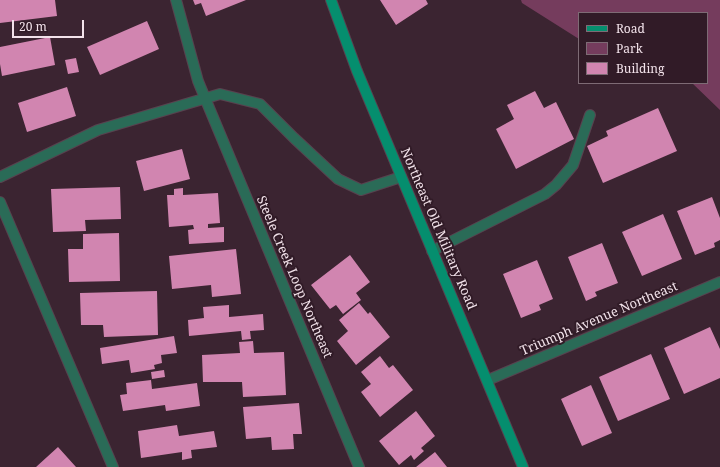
<!DOCTYPE html>
<html>
<head>
<meta charset="utf-8">
<style>
  body { margin:0 }
  #map { position:relative; width:720px; height:467px; overflow:hidden; background:#3b2431; font-family:"Noto Serif",serif }
  canvas { display:block }
  .legend { position:absolute; left:578px; top:12px; width:130px; height:72px; box-sizing:border-box; background:#311b27; border:1px solid #7e6b75; margin:0; padding:5px 7px; list-style:none; font-size:12px; color:#f2e2ea }
  .legend li { display:flex; align-items:center; gap:8px; height:20px }
  .legend b { width:20px; border:1px solid #7e6b75 }
  .scale { position:absolute; left:12px; top:20px; width:72px; height:18px; box-sizing:border-box; border:2px solid #f2e2ea; border-top:0; padding-left:5px; font-size:12px; line-height:14px; white-space:nowrap; color:#f2e2ea; -webkit-text-stroke:3px #311b27; paint-order:stroke }
</style>
</head>
<body>
<div id="map">
<canvas width="720" height="467"></canvas>
<ul class="legend">
<li><b style="height:5px;background:#058e6e"></b>Road</li>
<li><b style="height:11px;background:#753c5d"></b>Park</li>
<li><b style="height:11px;background:#d185b0"></b>Building</li>
</ul>
<div class="scale">20 m</div>
</div>
<script>
const ctx = document.querySelector('canvas').getContext('2d');
ctx.lineJoin = 'round';
function fill(path, color) { ctx.fillStyle = color; ctx.fill(path, 'evenodd'); }
function strokePath(path, color, width, dash) { ctx.strokeStyle = color; ctx.lineWidth = width; ctx.lineCap = dash ? 'butt' : 'round'; ctx.setLineDash(dash || []); ctx.stroke(path); }
function write(font, color, halo, rows, align = 'center') {
  ctx.font = font + ' "Noto Serif",serif'; ctx.lineWidth = 4; ctx.setLineDash([]); ctx.textBaseline = 'middle'; ctx.strokeStyle = halo; ctx.fillStyle = color; for (const [text, x, y, turn = 0] of rows) {
    ctx.save(); ctx.translate(x, y); ctx.rotate((+turn || 0) * Math.PI / 180); ctx.textAlign = isNaN(turn) ? turn : align; if (halo) ctx.strokeText(text, 0, 0); ctx.fillText(text, 0, 0); ctx.restore();
  }
}
fill(new Path2D(`
  M521,0h199v110l-28,-27h15v-70h-128v26l-57,-36z`), '#753c5d');
fill(new Path2D(`
  M0,0h55l2,16 -57,7z
  M193,0h53l-40,16 -5,-13 -6,2z
  M380,0h46l2,4 -32,21z
  M147,21l12,28 -59,26 -13,-28z
  M50,37l5,28 -53,11 -2,-12v-17z
  M76,58l3,14 -11,2 -3,-14z
  M67,87l9,29 -49,16 -9,-29z
  M535,91l9,17 12,-6 18,37 -58,30 -20,-40 18,-10 -7,-14z
  M658,108l19,43 -74,32 -16,-37 21,-10 -2,-5z
  M182,149l8,30 -46,12 -8,-30z
  M120,187l1,32 -36,1 1,11 -33,1 -2,-43z
  M183,188v7l35,-2 2,30 -12,1v4l16,-1v15l-35,2 -1,-14 6,-1 -1,-4 -24,2 -2,-32h7v-6z
  M712,197l8,21v22l-6,3 1,4 -20,8 -18,-44z
  M663,214l19,45 -40,17 -20,-44z
  M119,233l1,48 -51,1 -1,-33h15v-15z
  M602,243l16,40 -23,9 2,4 -11,5 -18,-44z
  M236,249l5,45 -29,3 -1,-12 -39,4 -3,-33z
  M350,255l20,27 -14,11 5,7 -18,14 -7,-9 -6,4 -19,-24z
  M537,260l16,39 -14,6 2,5 -20,8 -18,-44z
  M157,291l1,44 -54,2 -1,-12h-22l-1,-32z
  M359,303l9,11 2,-2 20,25 -34,28 -19,-24 11,-10 -9,-11z
  M229,305v12l34,-3 1,16 -14,1 1,8 -9,1 -1,-9 -52,5 -1,-16 16,-2 -1,-11z
  M710,327l10,22v29l-36,16 -20,-46z
  M174,336l3,17 -16,2 1,8 -8,2 1,4 -24,4 -2,-13 -27,4 -2,-16z
  M253,341l1,12 30,-1 2,43 -43,2 -1,-15h-39l-1,-27 38,-2 -1,-11z
  M651,354l19,45 -52,22 -19,-44z
  M380,356l9,12 4,-3 20,25 -33,27 -19,-25 10,-8 -10,-12z
  M164,370l1,7 -13,2 -1,-7z
  M151,380l1,9 45,-6 3,23 -34,5 -1,-6 -42,6 -3,-16 7,-1 -1,-11z
  M591,385l21,48 -30,13 -21,-47z
  M299,403l3,31h-9l1,15 -22,1 -1,-13 -25,2 -3,-32z
  M416,411l19,25 -14,12 3,3 -10,9 -3,-5 -12,10 -20,-24z
  M177,425l2,11 35,-5 3,16 -26,3 1,8 -10,2v-8l-41,6 -3,-27z
  M58,447l18,20h-40z
  M435,452l12,15h-31z`), '#d185b0');
const lane = new Path2D(`
  M432,251l113,-57 11,-9 17,-20 17,-50`);
const street = new Path2D(`
  M176,0l22,81 7,17 154,369
  M0,177l98,-47 122,-36 40,10 34,34 44,41 23,11 40,-13
  M0,202l113,265
  M488,380l232,-98`);
const secondary = new Path2D(`
  M331,0l26,71 166,396`);
strokePath(lane, '#58424f', 12);
strokePath(street, '#58424f', 12);
strokePath(secondary, '#58424f', 12);
strokePath(lane, '#2a6b57', 10);
strokePath(street, '#2a6b57', 10);
strokePath(secondary, '#058e6e', 10);
write('13px', '#f2e2ea', '#311b27', [
  ["Northeast Old Military Road",438,229,67],
  ["Steele Creek Loop Northeast",294,277,67],
  ["Triumph Avenue Northeast",599,319,-23]
]);
</script>
</body>
</html>
